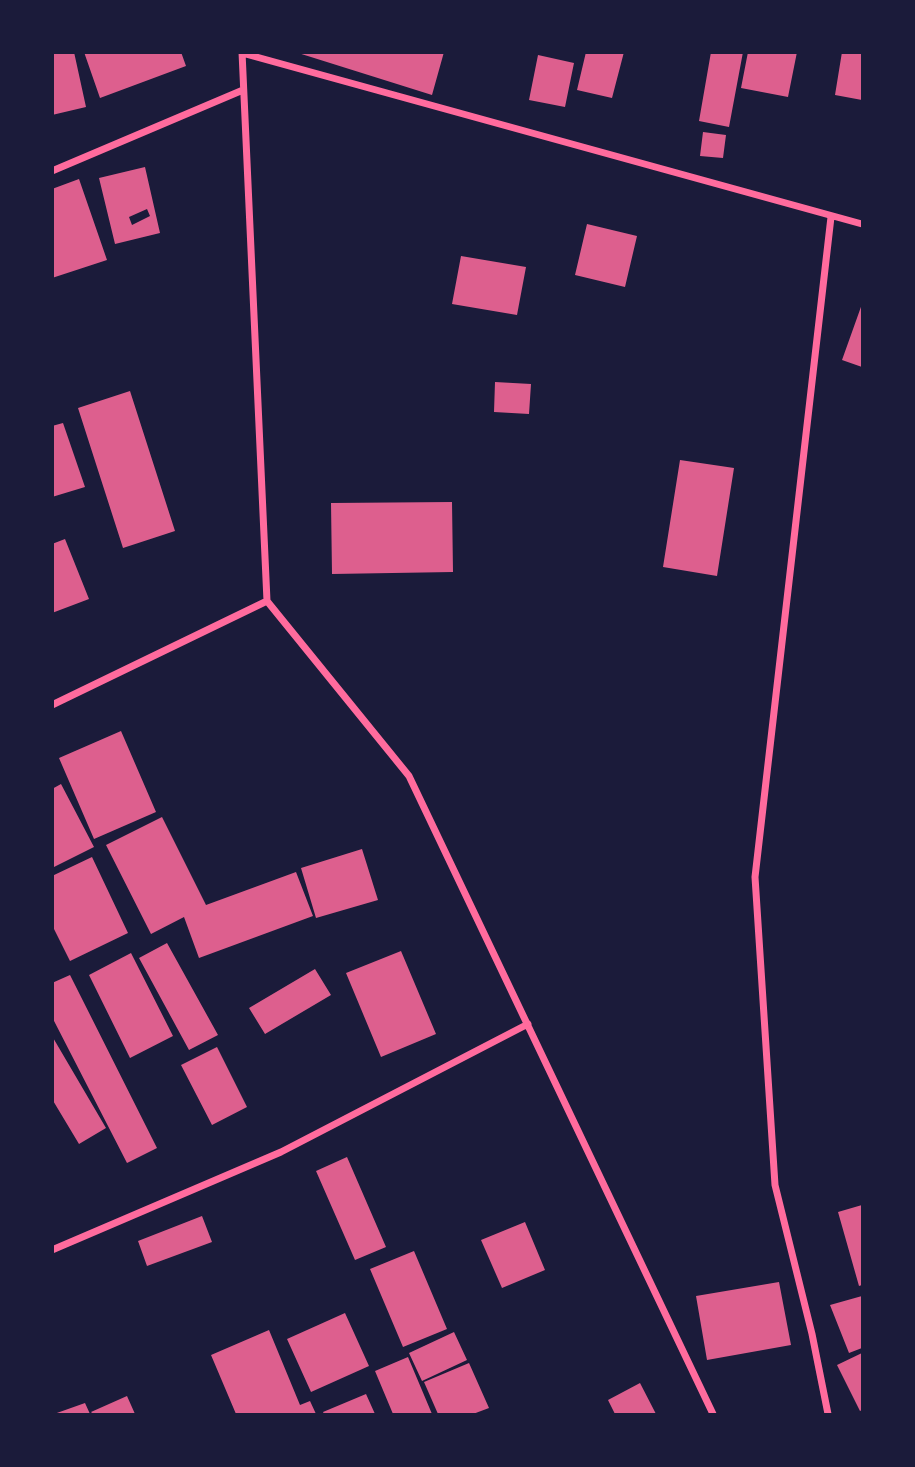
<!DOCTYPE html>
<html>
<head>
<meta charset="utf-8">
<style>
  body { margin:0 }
  #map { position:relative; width:915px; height:1467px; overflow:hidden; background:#1b1b3a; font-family:Quicksand,sans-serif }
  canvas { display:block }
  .frame { position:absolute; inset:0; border:54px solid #1b1b3a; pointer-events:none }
</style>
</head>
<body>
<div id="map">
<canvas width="915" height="1467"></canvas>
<div class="frame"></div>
</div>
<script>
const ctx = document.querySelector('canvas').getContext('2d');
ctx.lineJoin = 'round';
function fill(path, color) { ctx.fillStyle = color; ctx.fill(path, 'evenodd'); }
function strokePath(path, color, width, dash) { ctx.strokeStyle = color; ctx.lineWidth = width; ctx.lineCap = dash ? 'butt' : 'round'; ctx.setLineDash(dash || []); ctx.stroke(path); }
fill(new Path2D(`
  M52,52h22l12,55 -34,8z
  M84,52h97l5,14 -86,32z
  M295,52h149l-12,43z
  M586,52h38l-12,46 -35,-8z
  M711,52h32l-14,75 -30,-6z
  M748,52h49l-9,45 -47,-9z
  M842,52h20v48l-27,-5z
  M538,55l36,8 -9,44 -36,-7z
  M703,132l23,3 -3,23 -23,-2z
  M145,167l15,66 -45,11 -16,-66zM147,209l3,7 -18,9 -3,-8z
  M79,179l28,81 -55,18v-89z
  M587,224l50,12 -12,51 -50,-12z
  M461,256l65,11 -9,48 -65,-11z
  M862,304v63l-20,-7z
  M495,382l36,2 -2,30 -35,-2z
  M130,391l45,140 -52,17 -45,-140z
  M63,423l22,64 -33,10v-71z
  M680,460l54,8 -17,108 -54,-9z
  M452,502l1,70 -121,2 -1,-71z
  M65,539l24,60 -37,14v-69z
  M121,731l35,81 -62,27 -35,-81z
  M61,784l33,63 -42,21v-79z
  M162,817l44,88 90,-33 17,44 -114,42 -15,-41 -33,17 -45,-89z
  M362,849l16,51 -62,18 -15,-50z
  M92,857l36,76 -58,28 -18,-36v-49z
  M167,943l51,92 -29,15 -50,-92z
  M401,951l35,83 -55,23 -35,-84z
  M131,953l42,83 -43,22 -41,-83z
  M315,969l16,26 -66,39 -16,-26z
  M70,975l87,173 -30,15 -75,-146v-34z
  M52,1036l54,92 -27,16 -27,-45z
  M217,1047l30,60 -35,18 -31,-60z
  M347,1157l39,90 -31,13 -39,-89z
  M862,1205v80l-3,1 -21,-74z
  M202,1216l10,26 -65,24 -9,-25z
  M525,1222l20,48 -43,18 -21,-48z
  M414,1251l33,78 -44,18 -33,-78z
  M779,1282l12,63 -84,15 -11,-64z
  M862,1296v52l-13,5 -19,-48z
  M345,1313l24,53 -58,26 -24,-53z
  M269,1330l31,75 10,-4 6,13h-80l-25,-59z
  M454,1332l13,28 -45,21 -13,-28z
  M862,1353v57l-2,1 -23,-46z
  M408,1357l24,57h-39l-18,-43z
  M469,1363l20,45 -16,6h-35l-14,-32z
  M640,1383l16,31h-41l-7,-14z
  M366,1394l9,20h-51l-1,-2z
  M127,1396l8,18h-42l-2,-2z
  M85,1403l5,11h-36z`), '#dd5f8e');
strokePath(new Path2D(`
  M242,52l25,549 142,175 304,638
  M242,53l620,171
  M52,171l191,-81
  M52,705l215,-104
  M52,1250l229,-98 247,-128
  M828,1414l-16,-80 -37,-149 -20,-308 76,-660`), '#ff6b9d', 7);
</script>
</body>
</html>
